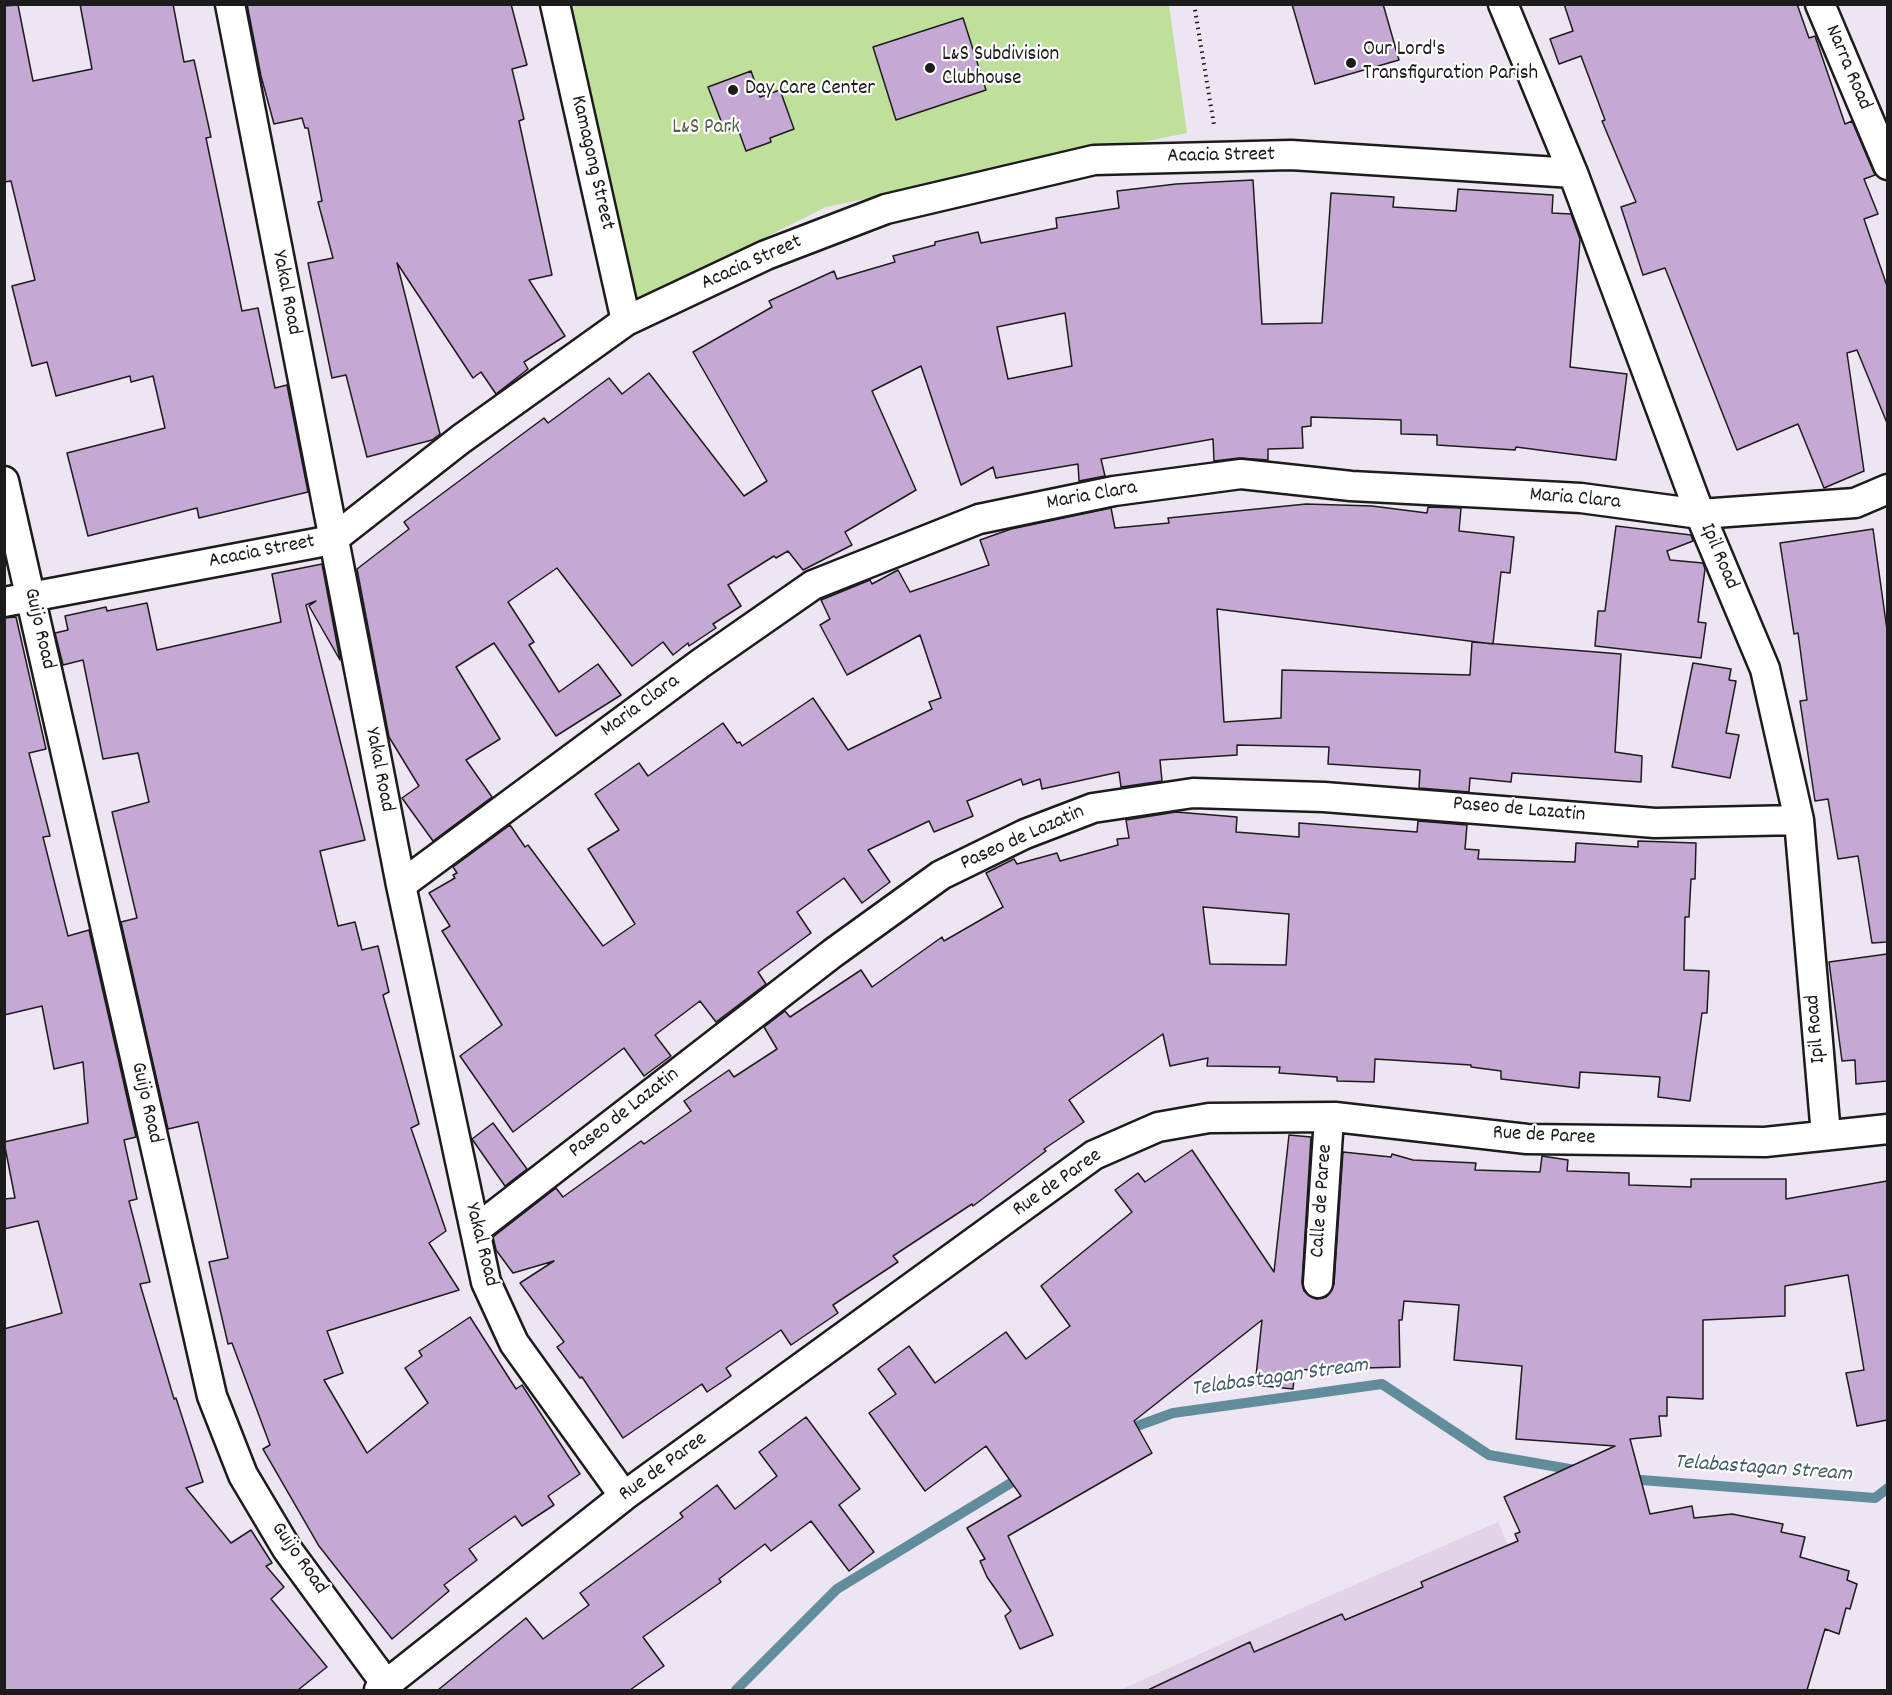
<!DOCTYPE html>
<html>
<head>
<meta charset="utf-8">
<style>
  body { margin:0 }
  #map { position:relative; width:1892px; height:1695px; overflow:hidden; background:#eee5f2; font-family:Dekko,sans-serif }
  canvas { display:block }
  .frame { position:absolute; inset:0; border:6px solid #1c1c1c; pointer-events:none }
</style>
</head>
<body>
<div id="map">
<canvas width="1892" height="1695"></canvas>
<div class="frame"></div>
</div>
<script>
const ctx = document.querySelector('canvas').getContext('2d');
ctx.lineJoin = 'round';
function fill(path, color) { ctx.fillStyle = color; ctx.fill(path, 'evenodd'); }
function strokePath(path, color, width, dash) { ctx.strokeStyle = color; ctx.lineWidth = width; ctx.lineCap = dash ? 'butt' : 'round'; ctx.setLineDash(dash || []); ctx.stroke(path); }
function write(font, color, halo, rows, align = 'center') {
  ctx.font = font + ' Dekko,sans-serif'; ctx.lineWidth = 4.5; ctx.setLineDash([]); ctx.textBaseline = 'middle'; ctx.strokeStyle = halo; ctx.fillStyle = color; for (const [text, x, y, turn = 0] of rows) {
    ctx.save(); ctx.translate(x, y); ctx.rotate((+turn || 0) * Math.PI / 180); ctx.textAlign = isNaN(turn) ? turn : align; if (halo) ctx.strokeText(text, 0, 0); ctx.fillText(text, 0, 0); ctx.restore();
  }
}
fill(new Path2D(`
  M1498,1522l74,168h-452l184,-83z`), '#e2d3e9');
fill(new Path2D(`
  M550,5h619l18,128 -361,74 -204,102z`), '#bee09a');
strokePath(new Path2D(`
  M1126,1430l47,-17 209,-29 107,71 92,16
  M1628,1479l247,19 13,-10
  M736,1690l101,-101 187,-114`), '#618c9c', 10);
const building = new Path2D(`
  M80,4h93l11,58 10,-2 17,77 -5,1 36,173 16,-3 17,80 12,-3 21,107 -109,26 -2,-10 -109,28 -21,-83 98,-25 -12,-52 -22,6 -1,-6 -74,20 -9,-34 -15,4 -20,-80 23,-6 -24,-99 -7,1v-176l14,-1 15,76 59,-12z
  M247,4h264l16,61 -15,4 12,50 -5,2 33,154 -23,5 36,56 -41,26 4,7 -32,25 -15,-22 -8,6 -76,-115 43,171 -8,6 -65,17 -21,-82 -14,3 -24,-115 25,-5 -15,-56 4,-1 -14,-73h-3l-3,-10 -28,6 -13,-48z
  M1292,4h91l16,56 -84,24z
  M1564,4h233l12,34 6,-2 30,88 7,-3 23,54 -11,4 14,35 -14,5 23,67v137l-30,-73 -10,3 17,118 -40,17 -26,-64 -61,26 -72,-182 -22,7 -22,-68 15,-5 -34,-81 3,-1 -24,-64 -22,8 -9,-25 23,-8z
  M963,18l23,72 -90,30 -23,-73z
  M751,71l9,26 20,-7 14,39 -24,9 1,4 -25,9 -9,-25 -12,5 -17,-44z
  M1253,180l9,144 60,-1 9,-130 63,4 -1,10 63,4 2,-22 95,6 -1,18 19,1 9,25 -10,128 57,7 -11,86 -100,-13 -1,3 -78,-5v-10l-36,-1v-14l-90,-3v9l-9,1 1,21 -35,1v11l-29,-2 -25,3 -1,-22 -112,20 4,17 -26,5 -1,-17 -82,14 -3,-11 -32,18 -40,-119 -49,25 44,99 -71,42 7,13 -49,25 -15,-19 -12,7 -2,-2 -46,29 13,21 -28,18 3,4 -27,18 -1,-3 -15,12 -10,-13 -31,24 -75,-98 -49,34 26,40 -5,3 30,47 39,-28 23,31 -65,41 -62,-93 -38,24 44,72 -34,21 26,37 -59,44 -31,-43 17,-12 -30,-49 -32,-168 52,-40 -5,-7 140,-104 4,5 61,-45 13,16 27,-21 95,123 23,-15 -74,-129 79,-45 -3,-6 65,-30 3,8 58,-17 -2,-6 42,-11v-3l43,-10 3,11 76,-15 -1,-10 63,-10 -2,-17 59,-7zM1065,313l7,53 -64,13 -11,-52z
  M1306,504l66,2 55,7 1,-6 33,1 -2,23 55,6 -4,36 -9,-1 -8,72 -276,-35 7,113 57,-4 1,-48 188,5 2,-33 149,12 -6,98 27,4 -1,26 -129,-9 -1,9 -41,-4 -1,14 -50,-4 1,-18 -92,-6 1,-17 -92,-2v10l-77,5 2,21 -41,6 -2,-15 -77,17 -2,-10 -17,6 -2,-6 -54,22 6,15 -39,16 -5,-11 -61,29 22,32 -28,21 -18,-25 -47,34 14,21 -53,39 8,12 -50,38 -16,-21 -45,34 16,21 -27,20 -20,-28 -111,84 -53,-76 42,-31 -60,-94 8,-5 -21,-33 26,-15 -2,-3 4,-2 -4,-6 57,-42 15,22 3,-2 75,101 32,-22 -47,-75 31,-19 -24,-36 44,-31 9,13 75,-53 14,20 3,-1 2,4 71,-48 35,52 84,-41 -3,-7 12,-4 -21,-63 -73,40 -27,-50 10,-6 -9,-19 49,-20 2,4 26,-14 12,22 79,-27 -9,-25 31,-11 100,-21 4,20 54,-5 -1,-5z
  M1616,526l75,9 2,6 -26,10 3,9 33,3 2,6 -7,53 8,1 -5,35 -106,-12 3,-35h7z
  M1873,529l14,101v312l-15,1 -14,-87 -20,3 -10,-60 -13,2 -15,-100 7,-1 -9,-67 -4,1 -14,-91z
  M322,564l18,96 -31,-54 7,-5 -10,4 59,235 -45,11 18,75 17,-4 7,28 16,-4 11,46 -6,3 36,129 -8,4 35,103 -17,12 30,47 -132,41 16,42 -19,7 43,73 61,-50 -23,-35 17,-12 -3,-5 51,-34 46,72 6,-4 58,89 -32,22 6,9 -32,21 -7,-10 -46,33 8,11 -33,25 5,6 -57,48 -73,-93 -56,-97 7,-4 -38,-102 -4,1 -19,-82 19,-4 -30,-136 -30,7 -47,-207 16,-4 -25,-106 37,-10 -11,-49 -35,6 -20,-99 -20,5 -8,-32 13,-3 -3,-14 41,-9 1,4 40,-8 10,47 124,-28 -9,-48z
  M16,617l30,132 -17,4 21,83 -7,1 25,99 21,-6 47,207 -12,3 13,59 -8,2 21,81 -10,2 34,115 2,-1 27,84 -17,6 45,55 20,-13 21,33 -6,3 18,21 -13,12 56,68 -29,23h-294v-361l58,-16 -24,-92 -34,8v-30l11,-1 -11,-56 84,-19 -5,-61 -29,7 -12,-63 -38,9v-397z
  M1693,663l38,6 -2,11 7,1 -10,52 13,2 -9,43 -58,-11z
  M1176,812l61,5 -1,15 63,5v-14l118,9 1,-11 49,4 -2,24 14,1 -1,9 97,3 1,-19 62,4v-6l58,2 -1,36h-4l-2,38h-4l-1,53 25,1 -2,42h-5l-12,88 -32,-4 2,-20 -80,-5 -1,16 -78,-9v-8l-30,-4v-2l-96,-6 -1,23 -37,-1v-4l-58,-4 1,-6 -73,-1 1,-8 -38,8 -7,-32 -94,66 15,22 -40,27 2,2 -73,55 -1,-2 -79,52 5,6 -65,43 5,8 -47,32 -10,-15 -55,38 5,8 -24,16 -5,-8 -79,54 -41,-61 -2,1 -23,-31 7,-5 -44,-59 34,-22 -41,12 -17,-23 -3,-13 63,-49 7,9 78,-56 3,3 47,-33 -7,-10 45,-31 5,7 43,-28 -13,-22 21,-16 5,6 71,-47 11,17 70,-50 2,4 59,-34 -17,-34 28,-14 3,5 40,-11 3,8 58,-16 -1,-6 12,-1 -3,-18zM1203,907l86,7 -3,51 -76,-1z
  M1887,954v127l-31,3 -1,-24 -13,1 -13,-99z
  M493,1123l34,46 -22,17 -33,-47z
  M1289,1135l22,2 -9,145 2,9 12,8 10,-2 8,-13 9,-132 48,5 1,-3 21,6 63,3 -1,7 65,2 2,-16 26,4 -1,11 62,2v12l62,2v-8h95v20l101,-18v239l-30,6 -11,-53 18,-3 -16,-95 -63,11v30l-82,4v79l-36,-2v19h-8l2,20 -31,3 20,75 42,-8 2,12 38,-4 51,10 -2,8 24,5 -5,20 49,14 -2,9 10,4 -7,25 -4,-1 -7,26 -14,-5 -18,61h-659l102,-48 4,10 88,-38 3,6 78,-33 -2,-5 97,-41 -3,-7 5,-2 -16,-35 111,-51 -99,-7 6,-73 -68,-6 5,-55 -55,-4 -2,19h-3l1,47 -105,3 -2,19 -38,-4 7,-65 -128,101 18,32 -144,83 45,99 -33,14 -15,-33 6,-5 -24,-34 -7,-16 5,-2 -18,-31 54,-32 -35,-50 -61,45 -56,-78 27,-19 -18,-25 31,-23 26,37 71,-51 20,27 44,-33 -29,-40 91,-74 -17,-22 23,-17 7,9 47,-32 82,122z
  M806,1417l54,72 -21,16 35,47 -25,19 -38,-50 -40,30 -6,-7 -46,35 2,3 -78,55 21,29 -34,24h-192l88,-72 17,21 46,-34 -9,-12 103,-76 -3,-4 37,-28 18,24 42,-33 -18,-24z`);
fill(building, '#c5a8d4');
strokePath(building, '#1c1c1c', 1.5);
const minor = new Path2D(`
  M230,4l171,881 85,397 28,61 110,153
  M555,4l71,317
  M1503,4l70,169 127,341 65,155 34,151 27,315
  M1820,4l68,161
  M4,481l208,915 31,79 44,74 99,135
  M4,602l328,-62 129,-101 165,-118 140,-66 120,-46 208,-49 197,-5 282,18
  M401,885l300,-222 112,-78 166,-66 135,-28 127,-17 110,12 230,12 119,16 155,-11 33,-14
  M475,1230l358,-277 108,-78 84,-41 68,-26 100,-15 131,4 331,26 144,-3
  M1318,1283l11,-165
  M379,1690l245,-194 470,-341 64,-28 51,-9 126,-1 192,22 238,3 123,-13`);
strokePath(minor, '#1c1c1c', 33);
strokePath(new Path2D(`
  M1194,4l20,121`), '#1c1c1c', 4, [1.5, 4.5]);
strokePath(minor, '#fff', 28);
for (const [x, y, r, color] of [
  [1351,63,6,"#1c1c1c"],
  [930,68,6,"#1c1c1c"],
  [733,90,6,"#1c1c1c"]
]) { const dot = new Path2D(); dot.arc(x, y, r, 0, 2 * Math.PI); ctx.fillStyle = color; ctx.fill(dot); strokePath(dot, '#fff', 2); }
write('21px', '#1c1c1c', '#fff', [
  ["Our Lord's",1363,51],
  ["Transfiguration Parish",1363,75],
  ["L&S Subdivision",942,56],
  ["Clubhouse",942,80],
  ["Day Care Center",745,90]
], 'left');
write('21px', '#1c1c1c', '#fff', [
  ["Narra Road",1847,68,67],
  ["Acacia Street",1221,157,-1],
  ["Kamagong Street",591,163,77],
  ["Acacia Street",752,264,-24],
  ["Yakal Road",285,293,79],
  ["Maria Clara",1092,497,-10],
  ["Maria Clara",1575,500,5],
  ["Acacia Street",262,553,-11],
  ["Ipil Road",1718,557,67],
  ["Guijo Road",38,629,77],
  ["Maria Clara",641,707,-36],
  ["Yakal Road",378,770,79],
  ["Paseo de Lazatin",1519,811,5],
  ["Paseo de Lazatin",1023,839,-24],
  ["Ipil Road",1817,1029,-95],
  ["Guijo Road",145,1103,77],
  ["Paseo de Lazatin",625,1114,-38],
  ["Rue de Paree",1544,1137,3],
  ["Rue de Paree",1058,1184,-35],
  ["Calle de Paree",1323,1201,-86],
  ["Yakal Road",480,1245,76],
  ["Rue de Paree",664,1468,-36],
  ["Guijo Road",298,1559,55]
]);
write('21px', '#556148', '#fff', [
  ["L&S Park",706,129]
]);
write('italic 22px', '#445d67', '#fff', [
  ["Telabastagan Stream",1280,1379,-8],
  ["Telabastagan Stream",1763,1470,4]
]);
</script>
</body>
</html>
